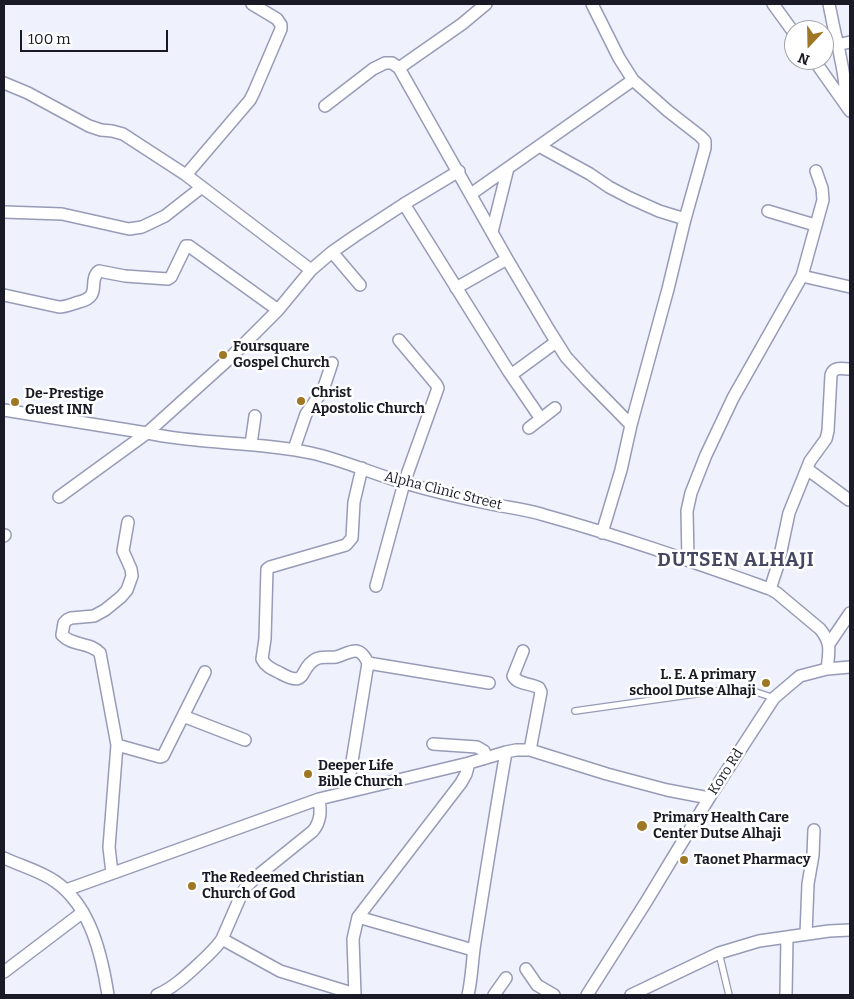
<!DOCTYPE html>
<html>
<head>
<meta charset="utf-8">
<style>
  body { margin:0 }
  #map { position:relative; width:854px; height:999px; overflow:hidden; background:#eff1fd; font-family:Bitter,serif }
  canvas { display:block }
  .frame { position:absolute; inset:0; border:5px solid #191a25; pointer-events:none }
  .north { position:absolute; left:784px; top:20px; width:50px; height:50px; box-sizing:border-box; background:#fff; border:1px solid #a3a3a8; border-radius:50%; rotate:201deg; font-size:14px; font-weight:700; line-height:20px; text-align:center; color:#191a25 }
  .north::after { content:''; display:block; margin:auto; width:18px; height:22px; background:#9e7624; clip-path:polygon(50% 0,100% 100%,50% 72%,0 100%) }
  .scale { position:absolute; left:20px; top:30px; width:148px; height:22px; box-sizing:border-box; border:2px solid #191a25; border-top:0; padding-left:6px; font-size:15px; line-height:18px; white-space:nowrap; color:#191a25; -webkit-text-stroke:4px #fff; paint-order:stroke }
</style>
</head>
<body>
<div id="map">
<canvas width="854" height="999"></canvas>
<div class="frame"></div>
<div class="north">N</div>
<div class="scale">100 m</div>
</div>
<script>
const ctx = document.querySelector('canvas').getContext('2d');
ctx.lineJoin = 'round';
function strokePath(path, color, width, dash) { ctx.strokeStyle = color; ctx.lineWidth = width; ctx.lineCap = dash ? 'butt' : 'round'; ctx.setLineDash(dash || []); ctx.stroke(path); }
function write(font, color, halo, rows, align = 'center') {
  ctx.font = font + ' Bitter,serif'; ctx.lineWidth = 5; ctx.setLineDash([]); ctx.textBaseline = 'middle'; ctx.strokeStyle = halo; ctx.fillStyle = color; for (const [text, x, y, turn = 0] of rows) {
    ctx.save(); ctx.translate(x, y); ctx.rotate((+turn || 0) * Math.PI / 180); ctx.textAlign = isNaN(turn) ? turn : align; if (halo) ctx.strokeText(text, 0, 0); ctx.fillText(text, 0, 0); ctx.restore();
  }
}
const service = new Path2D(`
  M575,711l149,-21 32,2 18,6
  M719,953l10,42`);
const minor = new Path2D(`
  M592,4l27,54 14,22 35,31 32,25 5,5v7l-20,71 -17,70 -37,136 -10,45 -19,63
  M773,4l21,29
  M829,4c3,15 6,31 10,46 3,17 8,34 5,51
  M837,45l13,-3
  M814,60l36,51
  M399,68l63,-44 24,-20
  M4,83l24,10 61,33 12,4 11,1 11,3 63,41 125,95
  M325,106l48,-37 12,-6h7l7,5 108,191 42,71 17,27 21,23 44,45
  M539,146l51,28 19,13 21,11 29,13 26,8
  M186,175l64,-75 4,-8 27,-63v-4l-4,-6 -25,-15
  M471,194l162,-114
  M404,204l105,168 32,47
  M768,211l47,14
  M4,212l58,2 67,15 13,-2 23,-11 37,-29
  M492,232l16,-64
  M332,252l28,33
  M802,276l48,11
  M456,288l51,-29
  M4,295l55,12c7,0 13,-3 20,-5 24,-6 8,-21 20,-31l26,5 43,3 3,-2 15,-31h3l89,64
  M511,375l45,-33
  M4,410l143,23c54,12 110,8 164,20 32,7 62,21 94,30 30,9 61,16 91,22 16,3 33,5 48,10 76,21 152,48 226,74l7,4 43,36c12,14 9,23 7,40
  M529,428l26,-20
  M251,444l4,-28
  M294,449l12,-35 17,-24 9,-27
  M807,469l42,31
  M59,497l88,-64 31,-28 51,-46 49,-49 33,-40 21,-18 23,-16 49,-32 55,-33
  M4,536l1,-1
  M688,560l-1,-49 4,-18 15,-38 27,-57 69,-122 21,-76 -1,-12 -6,-17
  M376,586l28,-103 34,-95 -2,-4 -37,-44
  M770,589l8,-24 11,-52 21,-52 16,-22 2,-8 3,-56c3,-9 11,-6 19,-6
  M829,644l21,-31
  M523,651l-10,25c5,9 18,7 26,12l2,4 -11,58
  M368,663l121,20
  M183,716l62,24
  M433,744l44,3 7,4 1,3 -2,5
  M117,745l43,12 3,-1 42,-84
  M347,792l21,-129c-9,-20 -18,-10 -32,-6 -7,1 -14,-1 -20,2 -18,9 -7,30 -36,14 -8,-4 -14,-6 -18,-14l3,-20 2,-70 3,-2 76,-22 6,-7 2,-36 8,-34
  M4,858c17,8 37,13 52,24 35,25 46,74 52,113
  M112,873l-3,-26 8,-102 -17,-92c-10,-11 -28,-7 -38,-18l2,-12 3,-3 4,-2 23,-2 11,-6 16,-13 6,-7 5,-14 -1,-7 -8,-18 5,-29
  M66,890l253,-91 150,-36 37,-11 10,-2h14l77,24 60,16 42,8
  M358,917l115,33
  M806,934l2,-50 5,-29 1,-25
  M222,939l58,32 75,23
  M526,969l11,16 17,10
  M4,972l79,-60
  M157,995c18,-8 32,-22 47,-36 6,-6 13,-12 18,-20l20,-46 5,-7 9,-9 57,-46c8,-10 8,-20 6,-32
  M355,995l-2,-56 5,-22 103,-134 5,-9 3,-11
  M468,995c4,-17 4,-35 7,-53 10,-63 20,-127 31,-190
  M494,995l12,-17
  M587,995l59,-93 63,-104 65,-100 20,-17 6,-5 27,-7 23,-2
  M631,995l88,-42 40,-12 70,-10 21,-1
  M786,995l1,-58`);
strokePath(service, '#979bb7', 8);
strokePath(minor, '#979bb7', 14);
strokePath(service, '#fff', 5.5);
strokePath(minor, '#fff', 11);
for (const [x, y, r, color] of [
  [223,355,5,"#9e7624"],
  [301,401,5,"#9e7624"],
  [15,402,5,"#9e7624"],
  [766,683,5,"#9e7624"],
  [308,774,5,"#9e7624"],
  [642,826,6,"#9e7624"],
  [684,860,5,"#9e7624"],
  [192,886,5,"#9e7624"]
]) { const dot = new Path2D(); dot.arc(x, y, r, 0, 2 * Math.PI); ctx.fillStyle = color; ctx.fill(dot); strokePath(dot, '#fff', 2); }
write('bold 14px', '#191a25', '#fff', [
  ["Foursquare",233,347],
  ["Gospel Church",233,363],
  ["Christ",311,393],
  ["Apostolic Church",311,409],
  ["De-Prestige",25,394],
  ["Guest INN",25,410],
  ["L. E. A primary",756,675,"right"],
  ["school Dutse Alhaji",756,691,"right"],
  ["Deeper Life",318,766],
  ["Bible Church",318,782],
  ["Primary Health Care",653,818],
  ["Center Dutse Alhaji",653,834],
  ["Taonet Pharmacy",694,860],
  ["The Redeemed Christian",202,878],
  ["Church of God",202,894]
], 'left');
write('14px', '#191a25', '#fff', [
  ["Alpha Clinic Street",443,491,14],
  ["Koro Rd",726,772,-57]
]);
ctx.letterSpacing = '1px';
write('bold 19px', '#454860', '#fff', [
  ["DUTSEN ALHAJI",736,561]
]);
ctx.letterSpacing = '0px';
</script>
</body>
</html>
